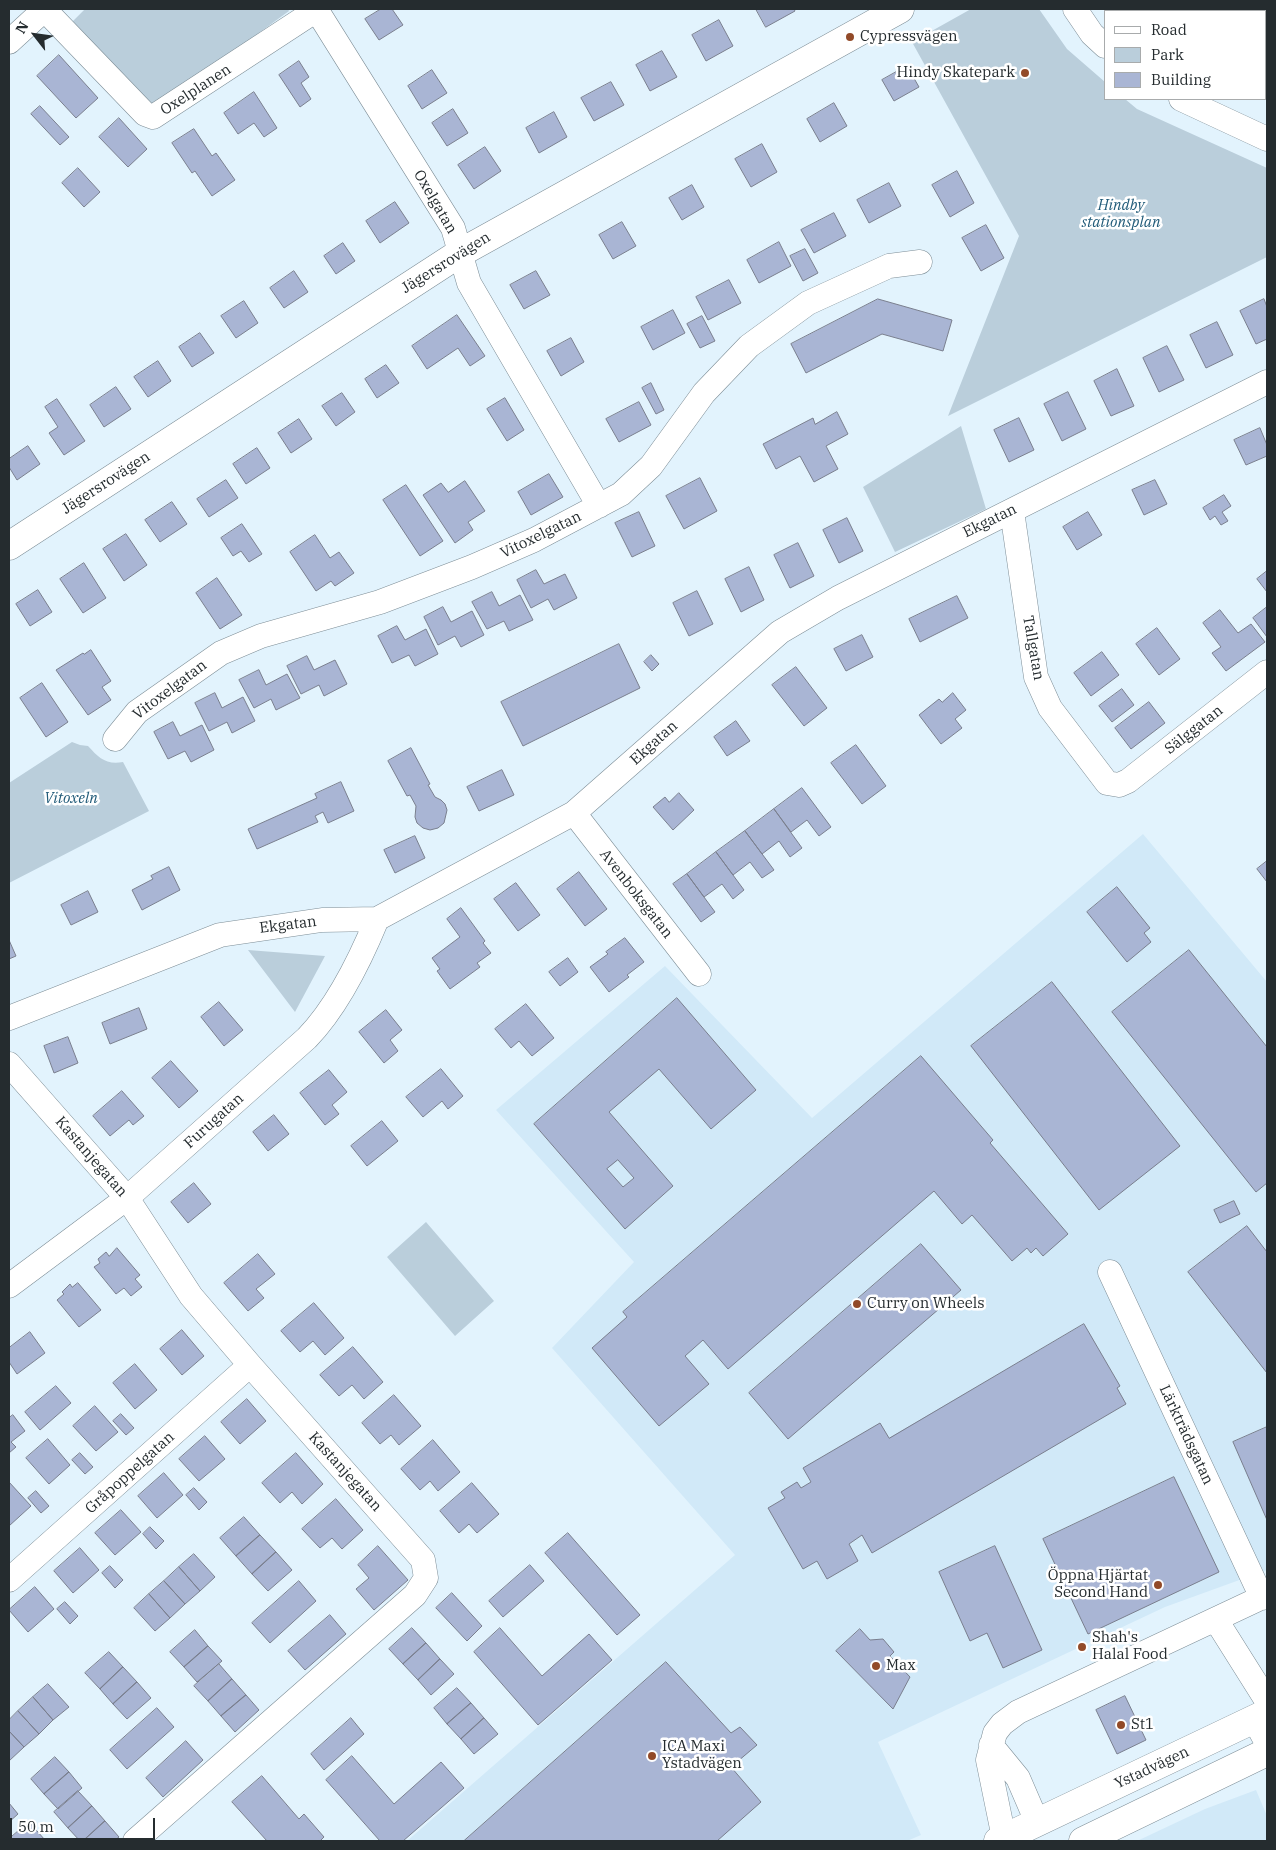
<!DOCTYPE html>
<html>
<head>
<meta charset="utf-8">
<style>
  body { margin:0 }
  #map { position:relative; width:1276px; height:1850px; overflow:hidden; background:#e2f3fd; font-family:"IBM Plex Serif",serif }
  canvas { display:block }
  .frame { position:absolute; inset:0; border:10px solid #252c2f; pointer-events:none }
  .legend { position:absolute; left:1104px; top:10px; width:162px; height:90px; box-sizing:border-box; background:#fff; border:1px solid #a8abac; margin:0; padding:6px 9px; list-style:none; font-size:15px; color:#252c2f }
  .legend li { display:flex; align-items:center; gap:10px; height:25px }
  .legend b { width:25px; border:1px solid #a8abac }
  .north { position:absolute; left:10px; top:10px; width:50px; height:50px; -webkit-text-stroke:4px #fff; paint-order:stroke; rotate:300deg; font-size:14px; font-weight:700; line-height:20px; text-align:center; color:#252c2f }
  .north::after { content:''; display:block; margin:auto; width:18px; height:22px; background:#252c2f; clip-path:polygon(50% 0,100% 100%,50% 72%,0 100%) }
  .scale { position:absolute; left:10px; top:1818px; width:145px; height:22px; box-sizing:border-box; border:2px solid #252c2f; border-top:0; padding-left:6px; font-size:15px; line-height:18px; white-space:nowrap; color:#252c2f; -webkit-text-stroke:4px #fff; paint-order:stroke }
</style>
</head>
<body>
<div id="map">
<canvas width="1276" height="1850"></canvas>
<div class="frame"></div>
<ul class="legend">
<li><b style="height:6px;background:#fff"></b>Road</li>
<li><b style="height:14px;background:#bacedb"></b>Park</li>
<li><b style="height:14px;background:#a9b5d4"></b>Building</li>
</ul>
<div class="north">N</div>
<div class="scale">50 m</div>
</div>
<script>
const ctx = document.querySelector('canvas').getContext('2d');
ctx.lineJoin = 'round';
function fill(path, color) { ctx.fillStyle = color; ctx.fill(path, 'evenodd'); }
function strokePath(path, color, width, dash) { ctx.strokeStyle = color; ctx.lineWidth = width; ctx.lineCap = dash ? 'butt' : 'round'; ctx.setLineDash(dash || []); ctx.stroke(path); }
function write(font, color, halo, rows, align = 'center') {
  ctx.font = font + ' "IBM Plex Serif",serif'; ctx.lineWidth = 5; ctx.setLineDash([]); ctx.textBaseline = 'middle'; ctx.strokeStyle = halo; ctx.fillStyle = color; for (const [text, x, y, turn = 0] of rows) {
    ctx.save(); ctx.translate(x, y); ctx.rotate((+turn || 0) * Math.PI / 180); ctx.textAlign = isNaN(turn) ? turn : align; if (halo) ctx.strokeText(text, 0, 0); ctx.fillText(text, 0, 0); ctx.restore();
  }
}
fill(new Path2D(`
  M1143,834l124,148v588l-102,37 -287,135 43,93 -14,6h-500l328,-286 -183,-207 82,-86 -138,-152 169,-144 147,152z
  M1256,1790l11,26v25h-130l68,-32z`), '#d1e9f8');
fill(new Path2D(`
  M85,9h203l1,2 -129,94h-15l-73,-83z
  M971,9h68l28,40 38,33v17h20l12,10 130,59v89l-319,159 71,-180 -107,-194z
  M961,426l25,83 -91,43 -32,-65z
  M72,742l8,3 8,1c11,12 18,19 35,16l26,49 -140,72v-100z
  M248,950l77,6 -30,56z
  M426,1222l68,79 -39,35 -68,-79z`), '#bacedb');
const building = new Path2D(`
  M381,9h11l11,16 -24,15 -14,-21z
  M756,9h38l1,2 -29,16z
  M1207,9h25l1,2h-26z
  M719,20l14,26 -27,15 -14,-26z
  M662,51l15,26 -27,14 -14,-26z
  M59,55l39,43 -22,20 -39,-42z
  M299,61l10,16 -8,6 10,16 -11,8 -21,-32z
  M907,66l12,21 -25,14 -12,-21z
  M432,70l15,23 -25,16 -14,-23z
  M611,82l13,23 -30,16 -13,-23z
  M254,92l23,36 -13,9 -10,-14 -16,11 -14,-21z
  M834,103l13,23 -27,16 -13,-23z
  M40,106l29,31 -9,8 -29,-31z
  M453,109l15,24 -21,13 -15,-23z
  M554,112l13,25 -28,16 -13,-25z
  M119,118l28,31 -19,18 -29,-30z
  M194,129l18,27 4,-3 19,27 -23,16 -17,-25 -3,2 -20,-30z
  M762,144l15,28 -26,15 -16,-28z
  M485,147l16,24 -27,18 -16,-24z
  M78,168l22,24 -16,15 -22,-24z
  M957,171l17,32 -24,14 -18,-32z
  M889,183l12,23 -32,17 -12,-23z
  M692,185l12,22 -22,13 -13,-22z
  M395,202l14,21 -29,20 -14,-22z
  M834,213l12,23 -32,17 -13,-23z
  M622,222l14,24 -23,13 -14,-24z
  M986,225l18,33 -23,13 -19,-33z
  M779,242l12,24 -32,17 -12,-23z
  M343,243l12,18 -19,13 -12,-18z
  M805,249l13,24 -15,8 -13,-25z
  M294,271l14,21 -24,16 -14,-20z
  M536,271l14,24 -26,14 -14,-24z
  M729,280l12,23 -33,17 -12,-23z
  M878,299l74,21 -9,31 -61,-17 -76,39 -15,-29z
  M1264,299l3,8v32l-11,5 -16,-33z
  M244,301l14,22 -22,15 -15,-22z
  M673,310l12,23 -32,17 -12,-23z
  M457,315l28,41 -15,10 -12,-18 -31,21 -15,-23z
  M702,316l13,25 -15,7 -13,-24z
  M1217,322l16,33 -27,13 -16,-33z
  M200,333l14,20 -22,14 -13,-20z
  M571,338l13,24 -23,14 -14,-25z
  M1167,346l17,34 -25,12 -16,-34z
  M158,361l13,20 -23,16 -14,-20z
  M386,365l13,18 -22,15 -12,-19z
  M1117,369l17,37 -23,10 -17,-35z
  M651,383l13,27 -8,4 -14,-26z
  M116,387l15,22 -27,18 -14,-22z
  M1068,392l18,37 -24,12 -18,-37z
  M342,393l13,19 -19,14 -14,-20z
  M505,398l19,32 -17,11 -20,-32z
  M57,399l28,42 -21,14 -15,-22 9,-6 -13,-20z
  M639,402l12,23 -32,17 -13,-23z
  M837,412l11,22 -22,12 12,23 -24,13 -14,-26 -24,13 -13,-25 50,-26 2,6z
  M1019,418l15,32 -25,12 -15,-32z
  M299,419l13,20 -21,14 -13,-20z
  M1260,428l7,17v11l-21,9 -12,-25z
  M28,446l12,18 -23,16 -8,-13v-8z
  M257,448l13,20 -24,16 -13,-20z
  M549,474l14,23 -32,18 -13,-23z
  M700,478l17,33 -33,18 -18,-33z
  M226,480l12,18 -29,19 -12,-18z
  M1155,480l12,24 -23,11 -12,-25z
  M465,481l20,30 -17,11 5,8 -18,13 -32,-48 18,-12 7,9z
  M406,485l37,56 -23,15 -37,-56z
  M1224,495l7,11 -9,6 6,9 -7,4 -6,-9 -5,4 -7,-12z
  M172,502l15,22 -27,18 -15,-22z
  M639,512l16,34 -23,11 -17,-34z
  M1088,512l14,23 -25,15 -14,-23z
  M847,518l16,33 -24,12 -16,-33z
  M242,524l20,30 -13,8 -8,-11 -8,5 -12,-18z
  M126,534l21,31 -23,16 -21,-32z
  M315,535l15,23 9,-6 15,21 -19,13 -4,-5 -15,10 -26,-39z
  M798,543l16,33 -24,12 -16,-33z
  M84,563l22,35 -23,15 -23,-34z
  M749,567l15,33 -23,12 -16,-33z
  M536,570l8,14 21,-10 12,24 -23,12 -6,-11 -17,9 -14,-28z
  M1267,571v21l-10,-13z
  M217,578l25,37 -22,14 -24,-36z
  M38,590l14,22 -22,14 -14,-22z
  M697,591l16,33 -24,12 -16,-33z
  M492,592l7,14 21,-11 13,25 -24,11 -5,-10 -17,8 -15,-27z
  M957,596l11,22 -48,24 -11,-23z
  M443,607l8,15 21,-11 12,24 -23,12 -6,-11 -17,9 -14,-28z
  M1267,607v30l-14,-19z
  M1220,610l18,23 13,-9 14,18 -39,29 -14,-18 9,-6 -18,-24z
  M397,626l8,14 21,-11 12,25 -23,12 -6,-11 -17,8 -14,-27z
  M1157,628l23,31 -21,16 -23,-31z
  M862,635l11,22 -27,14 -12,-22z
  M619,644l21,44 -117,58 -22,-44z
  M91,650l20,31 -9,6 9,13 -23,15 -32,-45 27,-17 1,1z
  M1102,652l17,23 -28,21 -17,-23z
  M651,655l8,9 -7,7 -8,-9z
  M307,656l7,14 21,-10 12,24 -23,12 -5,-11 -18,9 -14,-28z
  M796,667l31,41 -23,18 -32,-41z
  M259,670l7,15 21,-11 13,24 -24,12 -5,-11 -17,9 -15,-28z
  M42,683l26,39 -22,15 -26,-39z
  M1122,689l12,16 -22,17 -13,-16z
  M215,693l7,15 21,-11 12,24 -23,12 -5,-11 -18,9 -14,-28z
  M953,693l13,17 -11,9 7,9 -21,16 -22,-29 20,-16 3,3z
  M1149,702l16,21 -34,26 -16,-21z
  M736,721l14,20 -23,15 -13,-19z
  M173,722l7,14 22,-11 12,25 -23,12 -6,-11 -17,8 -14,-27z
  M856,745l30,41 -24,18 -31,-41z
  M411,748l19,36 -2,1 7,12 6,3 4,4 2,6 -3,13 -6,5 -8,2 -7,-2 -6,-5 -2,-6 1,-11 -6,-11 -3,1 -19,-35z
  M502,770l12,25 -35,16 -12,-24z
  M341,782l13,29 -26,12 -5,-11 -8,4 3,6 -61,27 -9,-20 69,-31 -2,-4z
  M802,788l29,39 -12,9 -12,-16 -16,12 -17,-23z
  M679,793l15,17 -21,20 -20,-23 12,-10 4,5z
  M774,809l28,39 -12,9 -11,-16 -17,13 -17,-23z
  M745,831l29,39 -12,8 -12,-16 -17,13 -17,-23z
  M415,836l10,22 -30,15 -11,-23z
  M716,852l28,38 -11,9 -11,-15 -18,13 -17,-23z
  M1267,861v21l-10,-13z
  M169,867l11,23 -38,20 -10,-20 21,-11 -2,-3z
  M579,872l28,37 -22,17 -28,-37z
  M687,874l28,38 -14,10 -28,-38z
  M516,883l24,32 -22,16 -24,-32z
  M1117,887l33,41 -6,5 7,9 -24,20 -40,-50z
  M88,891l10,21 -27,13 -10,-20z
  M461,908l24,33 -2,2 8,10 -14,10 3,4 -30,22 -13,-18 3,-2 -8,-11 28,-21 -13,-18z
  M625,938l19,24 -17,13 2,2 -20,15 -19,-25 18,-13 -2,-2z
  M9,940l7,16 -7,3z
  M1189,950l78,97v136l-11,9 -144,-180z
  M568,958l10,14 -18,14 -11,-14z
  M1052,982l128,164 -81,64 -128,-164z
  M677,998l79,92 -45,39 -52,-60 -50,43 64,74 -48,43 -91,-105zM618,1160l16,18 -11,9 -16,-18z
  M219,1002l24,28 -19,16 -23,-29z
  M526,1004l28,34 -22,18 -13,-15 -8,7 -16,-19z
  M139,1008l8,21 -37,15 -8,-21z
  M386,1010l16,20 -12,10 8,11 -14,12 -25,-31z
  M68,1037l10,26 -24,10 -10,-27z
  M921,1056l72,84 -3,3 78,91 -25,22 -7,-8 -5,5 -4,-5 -15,13 -40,-46 -10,9 -28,-33 -206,178 -25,-29 -18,16 24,28 -50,42 -67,-78 35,-31 -4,-5z
  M171,1061l27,30 -19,17 -27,-30z
  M441,1069l22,27 -15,13 -6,-8 -19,16 -17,-20z
  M329,1070l18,22 -15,13 7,9 -14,11 -25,-32z
  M122,1091l22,25 -11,9 -4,-5 -19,16 -17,-20z
  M274,1115l15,19 -21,17 -15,-19z
  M382,1121l16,20 -31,25 -16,-20z
  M194,1183l17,21 -23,19 -17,-21z
  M1234,1201l6,13 -20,9 -6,-13z
  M1247,1226l20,26v121l-79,-101z
  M921,1244l40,46 -173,149 -39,-46z
  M117,1248l23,27 -5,4 7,8 -11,9 -7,-8 -8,6 -22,-27 6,-4 -2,-4 8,-7 3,4z
  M258,1254l17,20 -19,15 8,9 -16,13 -24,-28z
  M78,1283l23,27 -22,17 -22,-27 7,-6 -2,-2 8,-8 2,3z
  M314,1303l30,35 -19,17 -12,-14 -13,11 -19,-21z
  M1084,1324l36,62 -3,2 9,16 -254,149 -10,-18 -13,9 9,17 -31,18 -10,-18 -14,8 -35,-61 17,-10 -4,-6 16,-10 4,6 10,-6 -8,-14 77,-45 9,15z
  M182,1330l22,26 -22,19 -22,-26z
  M30,1332l15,21 -28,21 -8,-12v-14z
  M353,1347l30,35 -19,17 -12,-14 -13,11 -19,-21z
  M135,1364l22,26 -22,19 -22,-26z
  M56,1386l15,17 -31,27 -15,-18z
  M394,1395l27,31 -22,19 -8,-10 -11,9 -18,-21z
  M247,1399l19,22 -26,23 -19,-22z
  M95,1406l23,26 -22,19 -23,-25z
  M121,1414l13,14 -8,7 -13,-14z
  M13,1415l12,16 -14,11 5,5 -7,6v-35z
  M1267,1427v93l-34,-78z
  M205,1436l20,23 -26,22 -20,-22z
  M48,1439l22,26 -21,19 -23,-26z
  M433,1440l27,32 -22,19 -8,-10 -10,9 -19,-21z
  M80,1453l13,14 -8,7 -13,-14z
  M296,1453l27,31 -21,20 -10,-12 -12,11 -18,-20z
  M164,1473l19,22 -26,23 -19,-22z
  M1174,1477l45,95 -131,62 -45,-95z
  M9,1482l22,24 -22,20z
  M472,1483l27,31 -22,19 -8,-9 -10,9 -19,-22z
  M194,1488l13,14 -8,8 -13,-15z
  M36,1491l13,15 -8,7 -13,-15z
  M336,1499l27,31 -21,19 -10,-11 -12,10 -18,-19z
  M121,1510l20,22 -26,23 -20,-22z
  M244,1517l16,18 -24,21 -16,-18z
  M150,1527l14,14 -8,8 -13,-15z
  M568,1533l72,82 -23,20 -72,-82z
  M260,1535l16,17 -24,22 -16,-18z
  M378,1546l30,34 -34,30 -18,-21 13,-11 -11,-13z
  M995,1546l47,104 -39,18 -16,-35 -17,8 -31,-69z
  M80,1548l19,22 -26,23 -19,-22z
  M276,1552l16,18 -24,21 -16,-17z
  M194,1554l21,23 -15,14 -21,-24z
  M530,1565l14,16 -41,36 -14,-16z
  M110,1566l13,14 -8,8 -13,-15z
  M179,1567l21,24 -15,13 -21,-23z
  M164,1581l21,23 -15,14 -21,-24z
  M299,1581l17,20 -46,42 -18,-20z
  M35,1587l19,22 -26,23 -19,-22z
  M452,1593l30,33 -15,15 -31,-33z
  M149,1594l21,24 -15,13 -21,-23z
  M65,1602l13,14 -8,8 -13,-15z
  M330,1615l16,19 -41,36 -17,-19z
  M412,1628l14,15 -23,21 -14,-15z
  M500,1628l42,48 47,-42 23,26 -74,65 -64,-73z
  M860,1629l10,11 13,-1 11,13 -4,4 20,21 -17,32 -57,-58z
  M195,1630l13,16 -24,21 -14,-15z
  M426,1643l14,16 -22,21 -15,-16z
  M208,1646l14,15 -25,21 -13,-15z
  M109,1652l14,15 -23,22 -15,-16z
  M440,1659l14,15 -23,21 -13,-15z
  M666,1662l65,71 9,-6 17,18 -26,22 30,35 -44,39h-253z
  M219,1664l13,15 -24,22 -14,-15z
  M123,1667l14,15 -24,22 -13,-15z
  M232,1679l14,16 -25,21 -13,-15z
  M137,1682l14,16 -24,21 -14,-15z
  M48,1684l21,23 -16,13 -20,-23z
  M457,1688l14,15 -24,21 -13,-16z
  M246,1695l13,15 -24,22 -14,-16z
  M1125,1696l21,44 -29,14 -21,-44z
  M33,1697l20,23 -14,14 -21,-23z
  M471,1703l13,15 -23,21 -14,-15z
  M157,1708l17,19 -47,42 -17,-19z
  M18,1711l21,23 -15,13 -15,-16v-11z
  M351,1718l13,16 -40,36 -13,-16z
  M484,1718l14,16 -24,20 -13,-15z
  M9,1731l15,16 -15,14z
  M186,1741l17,19 -40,37 -17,-19z
  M352,1756l42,48 47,-42 23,26 -61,53h-23l-54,-61z
  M55,1757l14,15 -25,22 -13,-15z
  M69,1772l13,16 -24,21 -14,-15z
  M262,1776l37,43 5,-5 20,23 -4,4h-53l-35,-39z
  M78,1791l14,15 -24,22 -14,-16z
  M9,1803l9,11 -9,8z
  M92,1806l13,15 -22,20h-3l-12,-13z
  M105,1821l14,16 -5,4h-31z
  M29,1822l16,18 -36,1v-2z`);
fill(building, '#a9b5d4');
strokePath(building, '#7a7f8e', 1);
const minor = new Path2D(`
  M44,9l101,105 8,3 165,-108
  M316,9l137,219 16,55 130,223
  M1075,9l17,25 13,12
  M9,42l36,-33
  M1181,99l86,40
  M1012,511l24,166 14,31 57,75 12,2 9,-4 139,-109
  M115,739l22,-27 84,-59 40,-17 119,-34 92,-35 62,-27 87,-46 30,-28 53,-73 45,-47 59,-43 81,-37 31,-4
  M574,813l125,161
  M9,1018l211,-83 102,-15 55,-1 197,-106 206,-181 58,-34 429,-216
  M9,1064l118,134 64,98 59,69 173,195 3,18 -11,17 -280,246
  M1110,1272l152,326
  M9,1286l118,-88 180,-160c30,-31 54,-80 70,-119
  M9,1580l241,-215
  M1216,1620l51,81
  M1254,1719l13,24
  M991,1745l27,33 19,44
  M1004,1838l-16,-78 7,-27 7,-9 16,-12 249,-117`);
const tertiary = new Path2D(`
  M9,546l451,-293 440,-244`);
const secondary = new Path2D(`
  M998,1841l269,-128
  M1083,1841l184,-89`);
strokePath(minor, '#7d8d96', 25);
strokePath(tertiary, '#7d8d96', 29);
strokePath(secondary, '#7d8d96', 29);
strokePath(minor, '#fff', 24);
strokePath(tertiary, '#fff', 28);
strokePath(secondary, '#fff', 28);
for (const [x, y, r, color] of [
  [850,37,5,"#924a28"],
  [1025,73,5,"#924a28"],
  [857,1304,5,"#924a28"],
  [1158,1585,5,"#924a28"],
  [1082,1647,5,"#924a28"],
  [876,1666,5,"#924a28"],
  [1121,1725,5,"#924a28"],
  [652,1756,5,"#924a28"]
]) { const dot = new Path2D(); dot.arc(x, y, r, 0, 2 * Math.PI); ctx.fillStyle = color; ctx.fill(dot); strokePath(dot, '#fff', 2); }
write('15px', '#252c2f', '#fff', [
  ["Cypressvägen",860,37],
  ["Hindy Skatepark",1015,73,"right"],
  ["Curry on Wheels",867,1304],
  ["Öppna Hjärtat",1148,1576,"right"],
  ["Second Hand",1148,1593,"right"],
  ["Shah's",1092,1638],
  ["Halal Food",1092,1655],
  ["Max",886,1666],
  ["St1",1131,1725],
  ["ICA Maxi",662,1747],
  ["Ystadvägen",662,1764]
], 'left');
write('15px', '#252c2f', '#fff', [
  ["Oxelplanen",196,90,-33],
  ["Oxelgatan",435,202,60],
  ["Jägersrovägen",446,263,-32],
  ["Jägersrovägen",106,483,-33],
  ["Ekgatan",990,521,-26],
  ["Vitoxelgatan",541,535,-26],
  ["Tallgatan",1033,648,80],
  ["Vitoxelgatan",170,690,-37],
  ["Sälggatan",1194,730,-38],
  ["Ekgatan",654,743,-42],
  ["Avenboksgatan",636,894,52],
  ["Ekgatan",288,925,-7],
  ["Furugatan",214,1121,-42],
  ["Kastanjegatan",91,1157,49],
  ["Lärkträdsgatan",1186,1435,65],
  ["Kastanjegatan",345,1472,48],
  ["Gråpoppelgatan",130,1473,-42],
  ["Ystadvägen",1152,1768,-25]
]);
write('italic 15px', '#215b79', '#fff', [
  ["Hindby",1121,206],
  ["stationsplan",1121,223],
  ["Vitoxeln",71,799]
]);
</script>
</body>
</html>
